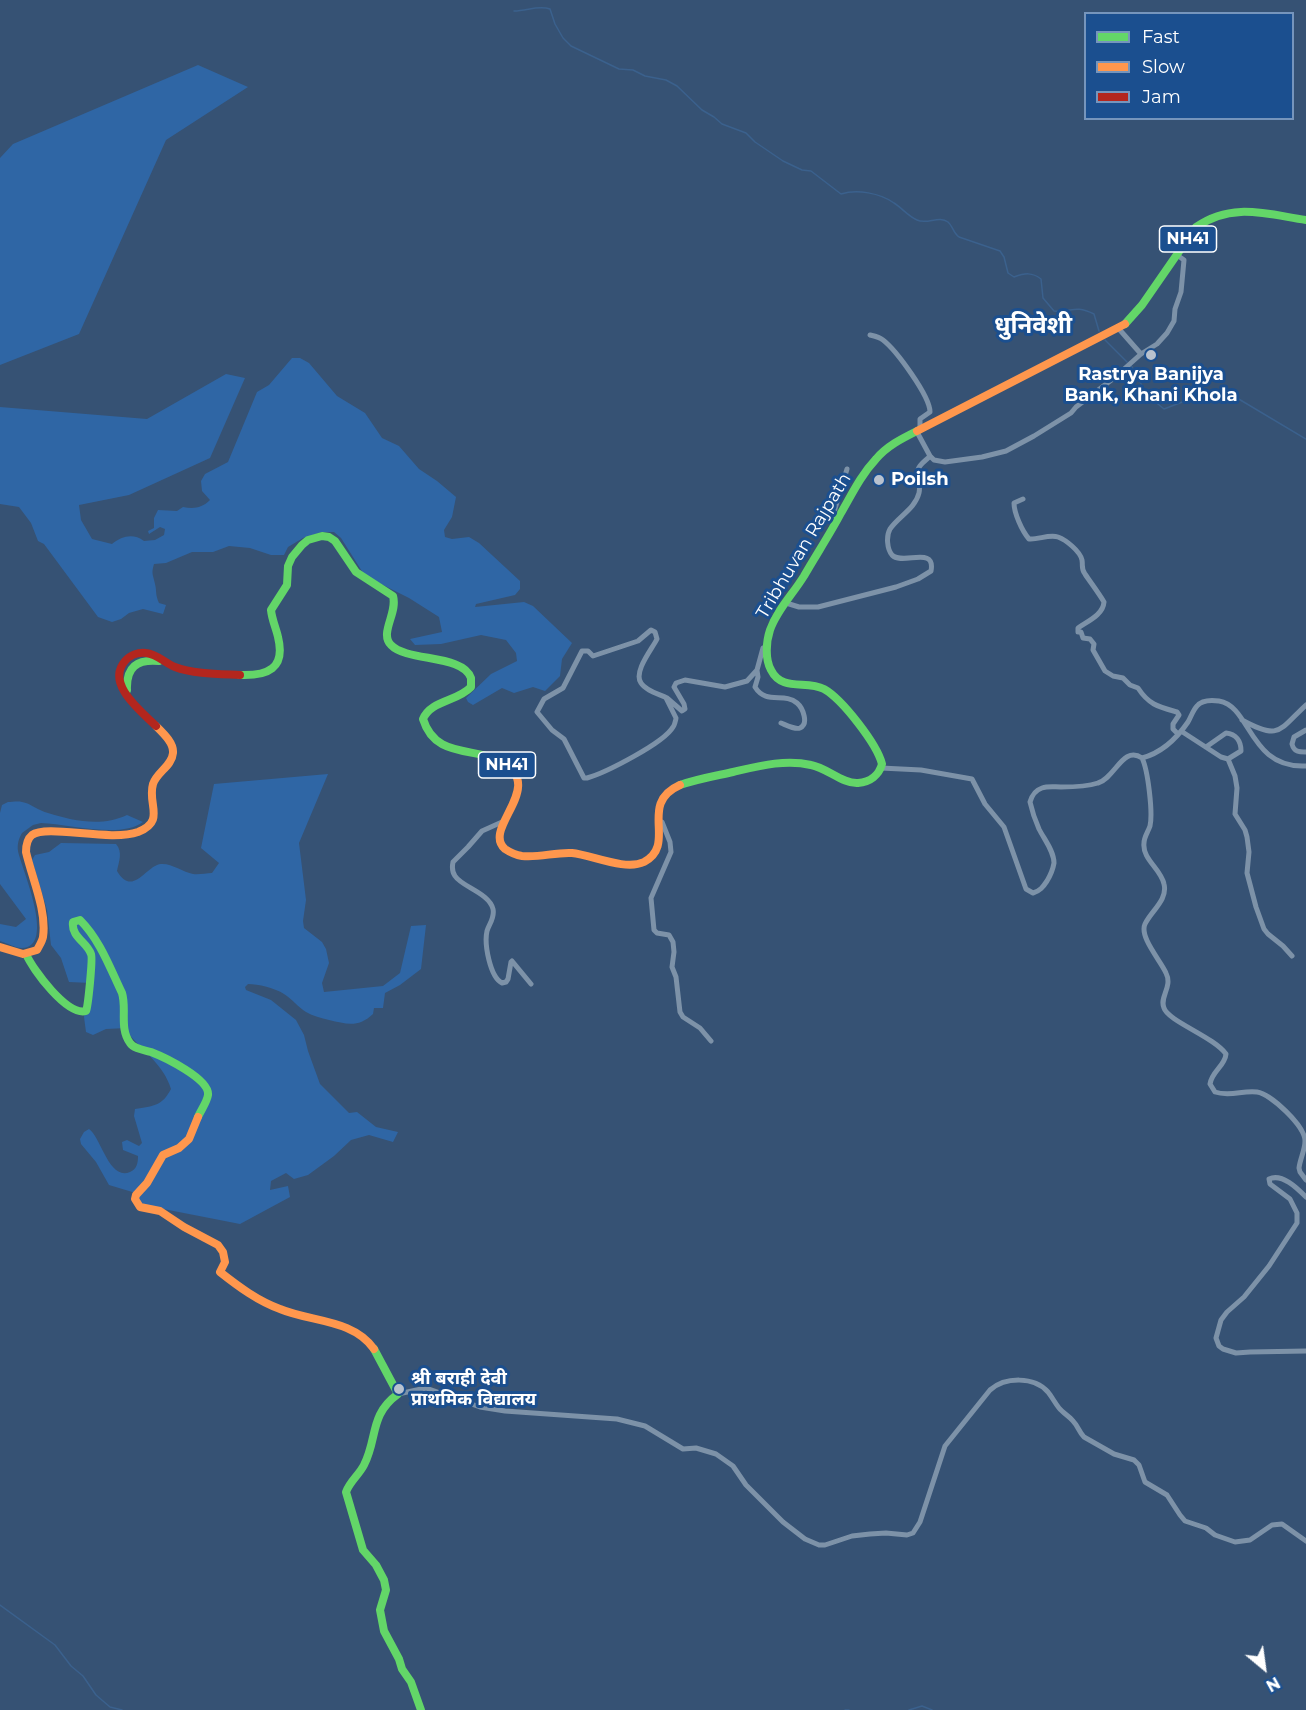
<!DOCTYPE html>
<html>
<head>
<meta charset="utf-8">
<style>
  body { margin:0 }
  #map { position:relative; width:1306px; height:1710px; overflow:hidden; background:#365274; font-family:Montserrat,sans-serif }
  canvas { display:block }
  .legend { position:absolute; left:1084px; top:12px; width:210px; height:108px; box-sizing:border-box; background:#1b4f8f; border:2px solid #7695bc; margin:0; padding:8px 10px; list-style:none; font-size:18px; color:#fff }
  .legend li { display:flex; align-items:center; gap:12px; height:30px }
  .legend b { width:30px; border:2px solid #7695bc }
  .north { position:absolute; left:1234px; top:1638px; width:60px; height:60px; -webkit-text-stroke:4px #1b4f8f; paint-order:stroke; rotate:151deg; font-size:16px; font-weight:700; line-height:24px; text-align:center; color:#fff }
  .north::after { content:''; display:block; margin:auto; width:21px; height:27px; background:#fff; clip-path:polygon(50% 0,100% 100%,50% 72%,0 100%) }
</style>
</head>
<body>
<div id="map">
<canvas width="1306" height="1710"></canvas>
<ul class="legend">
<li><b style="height:8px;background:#63d668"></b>Fast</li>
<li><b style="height:8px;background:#ff974d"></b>Slow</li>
<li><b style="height:8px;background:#b3261e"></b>Jam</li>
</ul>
<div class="north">N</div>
</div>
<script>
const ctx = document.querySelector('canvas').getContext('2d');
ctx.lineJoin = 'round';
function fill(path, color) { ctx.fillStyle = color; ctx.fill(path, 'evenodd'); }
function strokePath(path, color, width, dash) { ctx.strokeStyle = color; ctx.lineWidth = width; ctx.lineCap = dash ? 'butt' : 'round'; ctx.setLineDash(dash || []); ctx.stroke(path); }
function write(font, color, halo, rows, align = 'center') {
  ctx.font = font + ' Montserrat,"Noto Sans Devanagari",sans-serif'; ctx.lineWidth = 6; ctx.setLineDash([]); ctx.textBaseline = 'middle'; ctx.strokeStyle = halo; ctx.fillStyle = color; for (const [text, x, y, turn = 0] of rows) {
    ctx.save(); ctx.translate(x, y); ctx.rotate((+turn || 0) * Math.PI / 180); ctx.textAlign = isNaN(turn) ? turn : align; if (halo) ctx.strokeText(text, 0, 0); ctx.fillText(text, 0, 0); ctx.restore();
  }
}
fill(new Path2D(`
  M198,65l50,22 -82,53 -87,194 -79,31v-207l13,-14z
  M292,358h8l9,5 28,33 28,17 17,25 17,8 20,23 18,12 19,16 -4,20 -8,13 1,7 7,2 17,-2 10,6 41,38v8l-5,6 -39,9 -1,3 49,-5 9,4 39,37 -10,16 -2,17 -15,15 -12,-4 -19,6 -12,-5 -29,17 -5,-3 -2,-4 25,-24 26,-13 -1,-8 -10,-13 -25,-5 -40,9 -26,1 -5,-6 32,-7 -3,-15 -30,-19 -44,-22 -24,-38 -7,-6h-12l-19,6 -15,9 -4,8h-13l-21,-7 -21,-2 -16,6h-21l-26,11 -12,1c-3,10 -1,10 1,20 2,8 0,10 4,19l7,2 -3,9 -20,-5 -14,4 -8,6 -9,3 -14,-5 -54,-73 -6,-3 -7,-18 -12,-16 -19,-3v-97l147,12 79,-45 19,4 -35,80 -81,37 -50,10 2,15 11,19 20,5c10,-8 21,-11 32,-3l11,-1 9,-5 1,-6 -5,-2 -11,7 -1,-3 6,-3v-10l4,-8 19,1 6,-4c11,2 19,1 27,-7l-8,-9 -1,-10 4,-7 23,-12 29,-70 12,-7z
  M328,774l-29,69 7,57 -3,21 1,7 18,14 4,7 3,14 -7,20 2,9 59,-6 17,-13 11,-47 15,-1 -5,44 -21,16 -15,8 -2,15h-9l-1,6c-15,14 -26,10 -44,6 -8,-2 -16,-4 -23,-8 -8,-5 -14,-13 -22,-18 -9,-6 -26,-10 -36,-10l-3,3 1,3 25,10 25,20 8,15 4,16 12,33 29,29 8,-1 19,15 22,5 -5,10 -24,-7 -18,5 -17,16 -26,19 -14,4 -8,-6 -15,8 -1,9 18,-4 2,11 -50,27 -97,-19 -5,-6 1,-5 -30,-9 -13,-23 -15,-18 -1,-5 4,-7 5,-3c12,8 20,52 41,43 7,-3 8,-9 8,-16l-15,-6 -1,-8 5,-2 12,6 3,-3 -8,-27 1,-7c19,-3 27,-3 36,-20 -7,-24 -29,-39 -44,-57v-4l-21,1 -13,6 -7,-3 -2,-15 7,-34 -22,-1 -8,-24 -10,-13 -4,-35 -15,-50 3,-5 14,-3 12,-9 55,1c7,8 3,17 1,27 16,27 29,-6 44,-7 10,-1 22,8 32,10 6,1 13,-1 19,-1l7,-10 -18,-15 13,-64z
  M8,802c4,0 10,-1 14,0 8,1 17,9 26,11 25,8 54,14 79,2l16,7c-22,17 -75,2 -102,1l-8,2 -11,8c-3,5 -5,11 -4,18 3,16 39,96 4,97 -7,0 -15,-5 -22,-7v-17l16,3 10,-8 -26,-35v-71l2,-8z`), '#2f66a5');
strokePath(new Path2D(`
  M514,11c13,0 24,-6 36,-2l5,15 8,14 8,8 48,23 14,1 12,6 21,4 11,6 25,24 12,7 8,7 24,9 9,9 28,19 19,9 9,1 30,23c16,-5 39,-1 53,9 8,5 14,13 23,17 10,5 22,-5 31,2 5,4 5,11 11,15l41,14 4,6 4,16 6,4c11,-4 18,-5 27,2l2,19 11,13c19,2 19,-7 40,3l5,17
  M1105,340l22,22
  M1131,365l16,30 17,14 34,-13 34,-1 74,44
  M0,1605l55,40 16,21 12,10 13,19 14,12 12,3
  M845,1710h4
  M909,1710l13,-4 10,4`), '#3b618d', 1.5);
strokePath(new Path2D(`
  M1119,329l22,25
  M870,335c4,1 9,2 13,5 13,10 47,56 47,72l-10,7v10
  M930,456l4,4 11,2 37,-5 24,-6 28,-15 37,-23 5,-6 38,-29 27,-24 16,-10 10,-11 7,-12 1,-12 6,-17 3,-32 -7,-5
  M1023,499l-9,4c0,10 8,28 15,36 9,1 20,-5 29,-2 8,3 22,14 24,23 1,6 -1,9 3,14 6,9 13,18 19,28 -1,13 -16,19 -26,26v4h3l2,6 7,1 4,5 -1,6 12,21 8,5 10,2 7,7 8,3c11,17 21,19 39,24l2,3 -6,9v5l5,5
  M837,520l-3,-8 13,-43
  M786,603l13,4h19l78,-20 22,-8 13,-8c5,-26 -29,-5 -39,-16 -5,-6 -6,-19 -2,-26 9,-13 25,-20 29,-36 2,-8 -2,-16 -1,-23 1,-6 9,-10 12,-14l-13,-24
  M757,670l1,7 -3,10c11,18 29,5 42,16 6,5 12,21 3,25 -5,2 -14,-3 -19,-5
  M667,698c-8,-4 -21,-7 -26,-15 -8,-11 11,-34 16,-44l-2,-7 -4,-2 -13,11 -45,15 -5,-5h-6l-19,37 -19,11 -7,13 15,18 12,9 20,39h3c18,-5 77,-35 86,-51 1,0 3,-8 3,-9l-10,-20h1
  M667,698l15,13 3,-2 -1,-5 -10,-17 2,-4 9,-3 40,7 22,-6 10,-11 6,-22
  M1242,720c38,21 37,10 64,-15
  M1306,730l-12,7 -2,7c2,8 7,8 14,8
  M1181,731l40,26 7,2 7,17 2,12 -2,26 10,16 2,7 2,15 -2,21 9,34 8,22 4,5 15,12 9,10
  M1206,747l20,-14c10,1 15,8 15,18l-13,8
  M1142,758c19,-5 35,-20 46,-36 3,-5 5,-12 9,-16 5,-6 15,-6 22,-5 32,5 30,68 87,65
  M881,768l40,2 51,9 13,25 19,23 22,62 7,4c7,-2 10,-6 14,-12 3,-5 6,-12 7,-18 0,-12 -10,-24 -15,-34 -4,-9 -7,-18 -9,-27 2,-7 6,-12 12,-14 6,-2 12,-1 19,-1 12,0 25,0 37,-4 17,-5 25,-38 44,-25 6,12 11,55 8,68 -2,6 -6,11 -6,17 -2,16 17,26 20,41 4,16 -13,27 -19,40 -6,13 16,37 21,49 7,14 -7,24 -2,35 4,13 50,29 62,46 -1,12 -14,17 -16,30l5,8c15,5 28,-2 42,0 14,2 48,34 48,49 0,9 -5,18 -6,27l1,4 6,8
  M502,822l-20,9 -14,16 -15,15c-1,5 -1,10 2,14 7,11 34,17 38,33 2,9 -4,15 -6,22 -3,13 3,46 15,52l4,-1 2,-3 3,-17 1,-1 19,23
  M662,822l8,20 1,10 -20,46 3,32 3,3 12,2 4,7 1,10 -2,15 4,10 4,35 3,5 17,11 11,13
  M1306,1197c-9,-9 -24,-24 -37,-18l1,5 20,15 7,14v10l-28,43 -25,31 -17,15 -6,8 -5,18 3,8 4,3 13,4 14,-1 56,-1
  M398,1394l28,-6 54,19 25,4 112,8 28,7 38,23 13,-1 20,6 17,12 13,19 37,37 22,17 14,6h6l27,-9 18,-2 16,-1 21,2 6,-2 7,-11 25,-76 45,-56c15,-13 44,-14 58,2 4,5 7,11 11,16 4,5 10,8 14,13 5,5 6,11 11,16l30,17 20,6 5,5 6,17 22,13 13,20 5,6 21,7 9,7 20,7 15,-2 22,-15 10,-1 24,17`), '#7d92a8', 5);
strokePath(new Path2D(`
  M1125,324l17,-19 54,-78c36,-25 70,-13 110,-7
  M240,675c27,1 46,-6 38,-38 -2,-9 -6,-17 -7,-27l16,-25 1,-19 4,-9 10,-12 6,-5 14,-4 7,1 6,4 21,31 37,24c5,17 -14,37 -2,49 16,17 72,9 80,33 0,1 0,8 0,9 -14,15 -40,13 -48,32 12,39 49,28 78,42
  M127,690c-1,-23 10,-31 32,-29
  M680,785c17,-6 35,-9 53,-13 26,-6 52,-13 78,-7 16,3 32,19 47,18 12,-1 21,-8 24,-19 -5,-20 -40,-65 -58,-75 -18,-9 -42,3 -53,-19 -6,-11 -5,-28 -1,-40 7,-20 23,-36 34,-54 12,-21 26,-42 37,-63 11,-19 20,-38 35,-54 11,-13 25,-20 41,-28
  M26,954c7,16 41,62 60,57 2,-4 7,-53 5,-57 -4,-12 -20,-17 -18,-32l7,-2c20,20 30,48 42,73 5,16 -3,35 8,50 4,6 14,7 21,9 13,5 59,27 57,43 -1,7 -7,15 -10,22
  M374,1349l24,45c-29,21 -20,44 -34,71 -5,10 -14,16 -18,27l17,58 13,15 8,15 2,10 -6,20 4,21 15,28 3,10 9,13 10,28`), '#63d668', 8);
strokePath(new Path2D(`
  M917,431l208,-107
  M501,761c47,26 -20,67 4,88 6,4 10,6 17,7 17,2 33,-4 50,-3 20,2 53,18 72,9 34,-18 -7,-58 36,-77
  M0,947l23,7 14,-4c2,-4 5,-8 6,-13 4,-26 -11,-59 -17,-85 0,-6 1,-13 6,-17 15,-11 78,7 106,-3 28,-11 9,-28 15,-48 4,-12 19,-18 20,-31 1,-10 -10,-20 -17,-27
  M198,1117l-9,22 -10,9 -16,7 -16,28 -11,12 -1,4 5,8 20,4 24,16 34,18 5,7 2,10 -5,10c19,15 38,29 60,37 31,13 73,10 94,40`), '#ff974d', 8);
strokePath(new Path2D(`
  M156,726c-14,-14 -51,-42 -31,-65 5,-6 13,-9 21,-8 11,1 19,10 29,14 18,7 46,7 65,8`), '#b3261e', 8);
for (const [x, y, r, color] of [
  [1151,355,6,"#b9c2ce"],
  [879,480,6,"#b9c2ce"],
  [399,1389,6,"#b9c2ce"]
]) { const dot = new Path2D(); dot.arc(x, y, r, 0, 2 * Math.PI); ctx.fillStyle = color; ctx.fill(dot); strokePath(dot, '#1b4f8f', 2); }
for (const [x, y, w] of [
  [1188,239,57],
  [507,765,57]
]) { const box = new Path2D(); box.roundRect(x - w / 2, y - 13, w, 26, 4.5); ctx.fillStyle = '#1b4f8f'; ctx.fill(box); strokePath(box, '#fff', 1.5); }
write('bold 16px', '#fff', null, [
  ["NH41",1188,239],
  ["NH41",507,765]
]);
write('bold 18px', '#fff', '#1b4f8f', [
  ["Rastrya Banijya",1151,375,"center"],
  ["Bank, Khani Khola",1151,396,"center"],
  ["Poilsh",891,480],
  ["श्री बराही देवी",411,1379],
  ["प्राथमिक विद्यालय",411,1400]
], 'left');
write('18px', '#fff', '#1b4f8f', [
  ["Tribhuvan Rajpath",804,546,-59]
]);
write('bold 24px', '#fff', '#1b4f8f', [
  ["धुनिवेशी",1033,326]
]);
</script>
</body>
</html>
